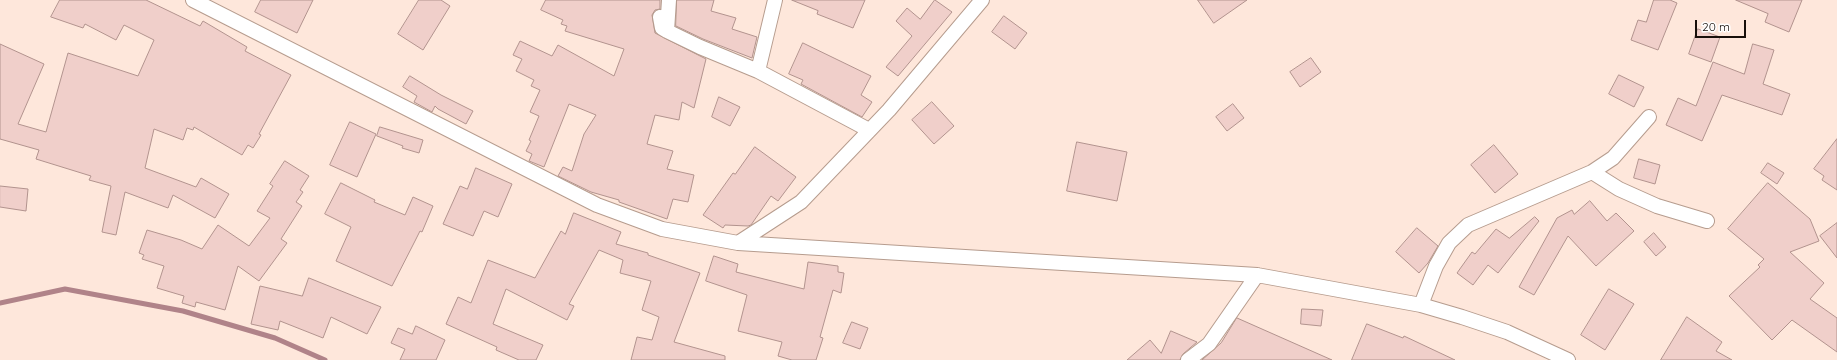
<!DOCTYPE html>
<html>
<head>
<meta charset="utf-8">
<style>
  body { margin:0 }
  #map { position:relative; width:1837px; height:360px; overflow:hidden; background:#fee7db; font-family:Quicksand,sans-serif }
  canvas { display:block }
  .scale { position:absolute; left:1695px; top:20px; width:51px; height:18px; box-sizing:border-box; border:2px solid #180f0a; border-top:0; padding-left:5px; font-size:12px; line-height:14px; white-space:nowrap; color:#180f0a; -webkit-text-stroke:3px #fff; paint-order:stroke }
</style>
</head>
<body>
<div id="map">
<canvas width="1837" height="360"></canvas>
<div class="scale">20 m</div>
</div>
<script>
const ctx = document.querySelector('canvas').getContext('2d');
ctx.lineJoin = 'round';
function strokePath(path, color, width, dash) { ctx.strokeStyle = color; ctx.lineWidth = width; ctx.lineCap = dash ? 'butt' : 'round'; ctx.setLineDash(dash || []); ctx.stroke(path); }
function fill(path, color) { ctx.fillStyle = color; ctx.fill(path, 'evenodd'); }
strokePath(new Path2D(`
  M0,303l65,-14 118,22 92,27 50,22`), '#b08389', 5);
const building = new Path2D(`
  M60,0h86l54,26 3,-5 44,26 -2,4 46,24 -32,59 2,1 -8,13 -5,-3 -6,10 -48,-28 -1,3 -6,-2 -4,12 -29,-11 -9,39 51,19 5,-9 28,16 -14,24 -42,-23 -5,13 -43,-16 -9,43 -14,-3 9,-46 -22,-6 2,-4 -55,-17 3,-9 -39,-11v-95l44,20 -26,60 28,8 22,-79 70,23 16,-36 -30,-15 -8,15 -31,-16 -2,4 -32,-11z
  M261,0h52l-16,33 -42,-21z
  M419,0h22l9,6 -27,44 -25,-16z
  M546,0h114v9l-5,1 -3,5 3,18 51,26 -12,49 -12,-6 -3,18 -24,-5 -8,29 26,7 -6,18 27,6 -6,27 -15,-3 -6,20 -48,-17v-2l-28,-8 -33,-16 5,-9 9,4 12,-37 12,-19 -27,-11 -25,63 -15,-6 3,-7 -6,-3 5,-10 -2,-1 10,-24 -9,-4 10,-22 -9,-4 3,-6 -18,-9 6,-12 -9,-4 7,-14 32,15 6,-11 56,31 10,-27 -59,-18 2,-5 -6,-2 2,-4 -22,-10z
  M677,0h37l-3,11 25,7 -4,11 25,8 -5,21 -49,-19 -27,-13z
  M792,0h73l-12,28 -36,-14 1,-3z
  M935,0l17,12 -54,64 -12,-9 26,-31 -16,-15 11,-13 13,11z
  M1198,0h49l-33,23z
  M1654,0h16l7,3 -19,47 -27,-10 7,-20 8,2z
  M1736,0h66l-13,32 -24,-10 3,-8z
  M1004,16l23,17 -12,16 -23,-17z
  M1698,29l22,8 -9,25 -22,-8z
  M803,43l68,33 -10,19 11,7 -10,15 -61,-33 2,-4 -14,-6z
  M1753,44l21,6 -11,34 27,10 -8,21 -60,-20 -20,46 -36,-16 12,-27 18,8 17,-44 31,12z
  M1311,58l10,14 -21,15 -10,-15z
  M1619,75l25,12 -10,20 -25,-13z
  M410,76l31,19 32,16 -7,13 -28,-15 -3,-3 -3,6 -18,-10 3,-6 -14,-9z
  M719,97l21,10 -10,19 -18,-9z
  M932,102l22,24 -20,18 -22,-24z
  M1233,104l11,14 -17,13 -11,-14z
  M350,122l26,12 -19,43 -27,-12z
  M380,127l43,13 -4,13 -17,-5 1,-2 -26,-10z
  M1837,139v51l-15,-10 2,-4 -10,-7z
  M1077,142l50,10 -10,49 -50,-10z
  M1494,145l24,29 -23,19 -24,-28z
  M755,147l41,30 -18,24 -7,-5 -20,29 -3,1 -23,-1 -2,3 -20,-13 30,-42 2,1z
  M1639,159l21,6 -5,19 -21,-6z
  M285,161l24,15 -9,14 3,2 -7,10 6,4 -21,33 6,4 -28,38 -21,-15 -13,44 -29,-8 -1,5 -13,-4 2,-7 -27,-8 7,-22 -22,-7 2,-4 -5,-2 8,-23 34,10 21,9 16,-24 31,21 21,-28 -13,-7 16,-25 -3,-2z
  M1768,163l16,10 -7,11 -16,-11z
  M476,168l36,16 -14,33 -14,-6 -11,25 -30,-12 17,-38 7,3z
  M341,183l34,17 -1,2 31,13 8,-18 20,9 -11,26 -2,-1 -5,10 -23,45 -56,-25 15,-34 -26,-13z
  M1768,183l42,36 9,22 -29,11 34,31 -14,16 27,19v34l-45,-32 -20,20 -43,-44 31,-29 -2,-2 6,-6 -36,-30z
  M0,186l28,3 -2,22 -26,-4z
  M1590,201l17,20 9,-8 18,18 -38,35 -28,-30 -34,59 -15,-8 38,-69 15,-8 2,4z
  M574,213l47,19 -5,12 32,9v2l52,18 -26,69 51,14v4h-94l6,-23 15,3 7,-23 -17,-7 9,-29 -31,-8 3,-13 -24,-10 -30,54 5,2 -7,14 -61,-31 -13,35 50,21 -7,15h-17l-23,-10 1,-3 -51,-23 12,-27 13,6 17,-43 47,18 26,-47 4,3z
  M1535,217l4,4 -41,52 -10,-8 -15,20 -16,-12 15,-21 3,2 21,-25 13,9z
  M1837,223v35l-17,-22z
  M1417,228l21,18 -10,17 -9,10 -23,-21z
  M1654,233l12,14 -10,9 -12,-14z
  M714,256l24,8 -2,8 68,17 4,-27 30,4v6l6,1 -3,20 -8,-3 -13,47 3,1 -7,22h-24l-14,-4 4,-14 -44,-11 9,-36 -41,-14z
  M309,278l72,29 -14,27 -36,-17 -8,21 -43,-17 -2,9 -27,-6 9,-38 42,10z
  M1609,289l25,15 -29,46 -24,-15z
  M1302,309l21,1 -2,16 -20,-2z
  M1687,317l35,25 -6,9 16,9h-71z
  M1237,318l95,42h-130l19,-17z
  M852,322l16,6 -8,21 -17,-6z
  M1367,324l36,14 1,-2 51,24h-103z
  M416,326l29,14 -9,20h-36l5,-11 -14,-6 7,-15 14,6z
  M1171,331l26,11 -14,12 -3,6h-53l23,-20 11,13z`);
fill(building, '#f0cfca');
strokePath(building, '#b2938e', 1);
const street = new Path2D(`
  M193,0l404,205 65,24 76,14 519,32 164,30 41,12 45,15 61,28
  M660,17l2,11 5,3 33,16 58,24 111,59
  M667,31l2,-31
  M758,71l17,-71
  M1592,172l27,17 38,17 50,15
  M738,243l63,-41 88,-92 93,-110
  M1421,305l15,-39 13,-23 19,-18 124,-53 21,-14 36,-41
  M1188,360l21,-16 48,-69`);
strokePath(street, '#b69c8e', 16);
strokePath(street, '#fff', 14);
</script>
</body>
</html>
